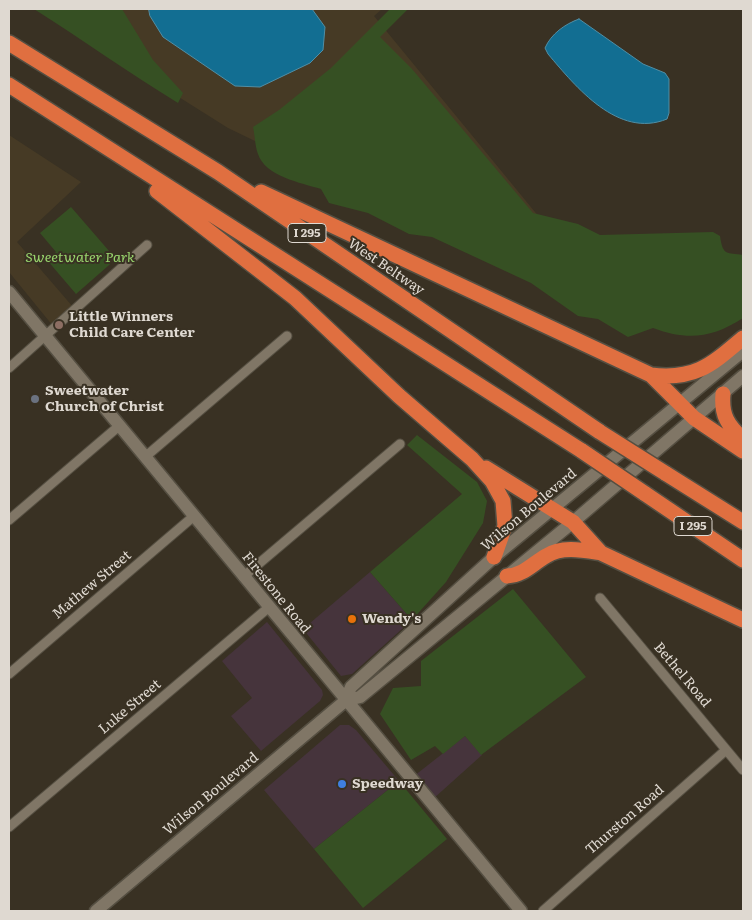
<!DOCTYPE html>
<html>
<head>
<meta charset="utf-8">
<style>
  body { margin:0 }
  #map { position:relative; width:752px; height:920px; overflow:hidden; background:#393123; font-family:Literata,serif }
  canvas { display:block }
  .frame { position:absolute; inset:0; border:10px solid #dfd9d1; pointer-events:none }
</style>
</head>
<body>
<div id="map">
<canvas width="752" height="920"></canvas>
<div class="frame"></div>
</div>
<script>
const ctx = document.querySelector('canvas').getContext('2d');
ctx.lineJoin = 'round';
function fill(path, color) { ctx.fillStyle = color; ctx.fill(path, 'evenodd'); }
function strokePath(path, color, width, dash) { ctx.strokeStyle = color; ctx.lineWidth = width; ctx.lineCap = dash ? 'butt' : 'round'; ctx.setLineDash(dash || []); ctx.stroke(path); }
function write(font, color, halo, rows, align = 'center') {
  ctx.font = font + ' Literata,serif'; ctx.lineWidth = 4; ctx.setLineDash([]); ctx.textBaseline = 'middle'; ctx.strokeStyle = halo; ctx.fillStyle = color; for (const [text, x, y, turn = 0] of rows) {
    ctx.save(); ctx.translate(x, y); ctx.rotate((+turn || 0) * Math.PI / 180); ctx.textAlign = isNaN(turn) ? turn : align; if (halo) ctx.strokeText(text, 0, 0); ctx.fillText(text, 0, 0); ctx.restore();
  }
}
fill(new Path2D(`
  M370,572l42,48 -60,54 -11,2 -38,-47z
  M267,622l55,68 1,5 -3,6 -59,50 -30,-35 21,-18 -30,-37z
  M340,725h9l7,5 43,51 -85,68 -50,-59z
  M465,736l17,19 -49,44 -19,-23z`), '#46343c');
fill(new Path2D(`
  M39,9h343l-8,7 248,302 -394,-190z
  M9,135l72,47 -64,60 56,65 -20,19 -44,-54z`), '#463a25');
fill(new Path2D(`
  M34,9h88l31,51 30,33 -5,10c-49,-30 -95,-63 -144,-94z
  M390,9h18l-28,28 32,32 121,144 45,11 22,11 113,-3 7,4c3,21 7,16 23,19v63c-31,20 -55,23 -90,10l-25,9 -30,-18 -20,-3 -47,-33 -99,-46 -23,-3 -41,-21 -39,-10 -8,-14c-20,-6 -56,-13 -63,-35 -3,-8 -3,-18 -5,-27l26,-17 52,-42z
  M71,207l45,52 -40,35 -29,-34 9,-8 -16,-19z
  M417,435l60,47 10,19 -4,22 -37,59 -34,38 -42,-48 92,-78 -55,-49z
  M513,589l73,88 -105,78 -16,-19 -22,18 -8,-8 -24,14 -31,-46 13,-26 28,-2v-25z
  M399,781l48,58 -84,69 -49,-59z`), '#365023');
const water = new Path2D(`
  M149,9h163l13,18 -2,23 -13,13 -50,24 -25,-1 -72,-49 -13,-21z
  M579,19l64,45 22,9 4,6v34l-2,6c-49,20 -91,-32 -119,-65l-3,-6c6,-14 20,-24 34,-29z`);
fill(water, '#126e92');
strokePath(water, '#508ea5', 1);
const street = new Path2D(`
  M9,368l138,-123
  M145,457l142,-121
  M9,520l110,-94
  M243,577l157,-133
  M600,598l143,172
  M9,674l185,-158
  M9,827l259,-219
  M543,911l183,-161`);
const secondary = new Path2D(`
  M9,292l512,619
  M345,701l6,-14 143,-130 249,-206
  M96,911l249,-210 15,-4 213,-175 170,-146`);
const highway = new Path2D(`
  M9,43l209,129 382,260
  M9,85l573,366
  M157,191l138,107 104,98 73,63 20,22 11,20 2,25 -11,31
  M261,192l390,183c45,5 60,-10 92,-37
  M651,375l43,43 49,33
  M723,394c-2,21 5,32 20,45
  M486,468l87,54 28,31 142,67
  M665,473l78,49
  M644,493l99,67
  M507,576c17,-1 25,-12 39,-20 16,-10 36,-6 55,-3`);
strokePath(street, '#554f42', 11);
strokePath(secondary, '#554f42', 15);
strokePath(highway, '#554f42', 18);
strokePath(street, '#807666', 9);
strokePath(secondary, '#807666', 12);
strokePath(highway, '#e06f40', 15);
const highwayBridge = new Path2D(`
  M600,432l65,41
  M582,451l62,42`);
strokePath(highwayBridge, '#554f42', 18, []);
strokePath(highwayBridge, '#e06f40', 15);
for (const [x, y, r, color] of [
  [59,325,5,"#8d6e63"],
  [35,399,5,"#6b7280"],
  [352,619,5,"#e8710a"],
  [342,784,5,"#3f7fe0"]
]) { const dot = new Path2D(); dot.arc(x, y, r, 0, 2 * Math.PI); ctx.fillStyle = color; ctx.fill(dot); strokePath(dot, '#393123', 2); }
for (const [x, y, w] of [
  [307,233,38],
  [693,526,38]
]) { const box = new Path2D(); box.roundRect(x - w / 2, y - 9.5, w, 19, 4); ctx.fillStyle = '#393123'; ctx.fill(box); strokePath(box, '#dfd9d1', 1); }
write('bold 12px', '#dfd9d1', null, [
  ["I 295",307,233],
  ["I 295",693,526]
]);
write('italic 14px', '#9ad76e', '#393123', [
  ["Sweetwater Park",80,258]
]);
write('14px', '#dfd9d1', '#393123', [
  ["West Beltway",386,267,34],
  ["Wilson Boulevard",529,510,-40],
  ["Mathew Street",92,585,-40],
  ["Firestone Road",276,593,51],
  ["Bethel Road",682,675,50],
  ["Luke Street",130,707,-40],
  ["Wilson Boulevard",211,794,-40],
  ["Thurston Road",625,820,-41]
]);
write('bold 14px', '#dfd9d1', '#393123', [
  ["Little Winners",69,317],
  ["Child Care Center",69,333],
  ["Sweetwater",45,391],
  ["Church of Christ",45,407],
  ["Wendy's",362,619],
  ["Speedway",352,784]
], 'left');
</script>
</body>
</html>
